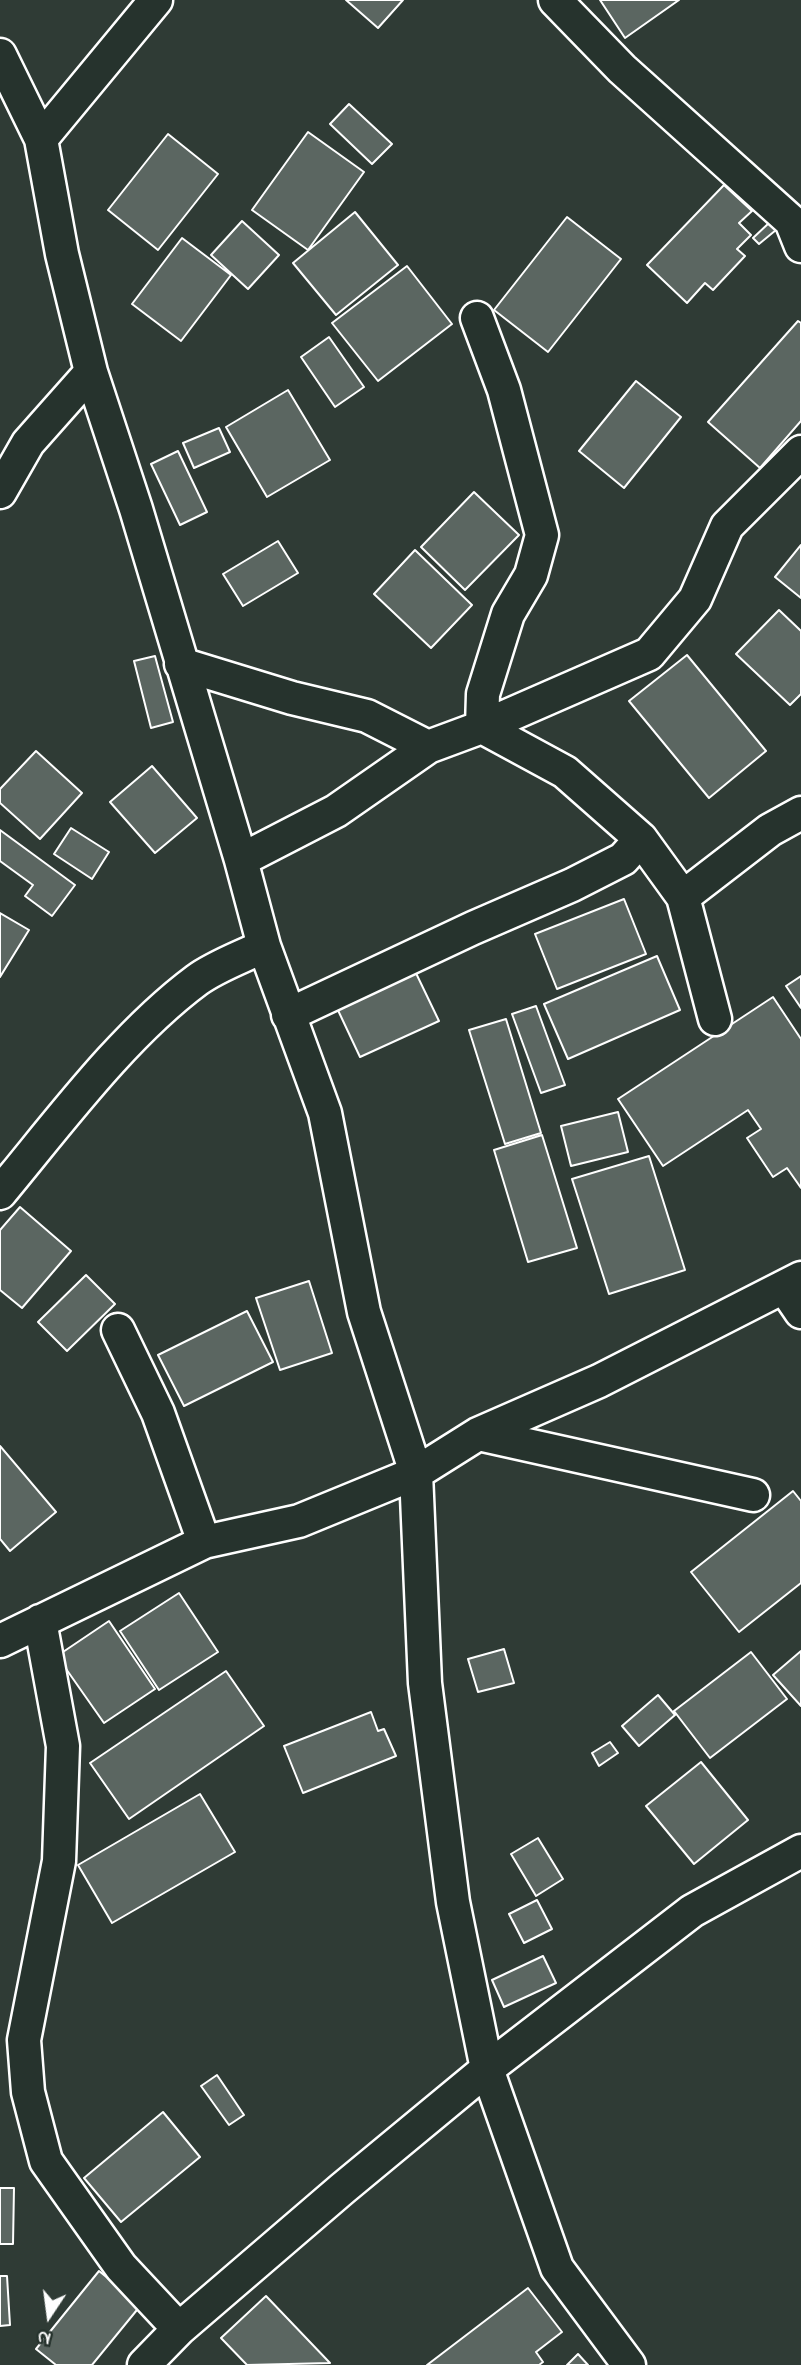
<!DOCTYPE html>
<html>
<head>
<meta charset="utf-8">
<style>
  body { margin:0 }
  #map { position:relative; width:801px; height:2365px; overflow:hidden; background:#2f3b35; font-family:"Indie Flower",sans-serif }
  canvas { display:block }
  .north { position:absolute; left:14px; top:2281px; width:70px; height:70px; -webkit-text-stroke:5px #26332d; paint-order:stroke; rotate:193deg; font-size:19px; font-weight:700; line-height:28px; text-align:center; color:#fff }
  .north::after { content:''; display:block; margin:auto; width:24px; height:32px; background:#fff; clip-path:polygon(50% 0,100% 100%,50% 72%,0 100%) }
</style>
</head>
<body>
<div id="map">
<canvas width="801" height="2365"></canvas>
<div class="north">N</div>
</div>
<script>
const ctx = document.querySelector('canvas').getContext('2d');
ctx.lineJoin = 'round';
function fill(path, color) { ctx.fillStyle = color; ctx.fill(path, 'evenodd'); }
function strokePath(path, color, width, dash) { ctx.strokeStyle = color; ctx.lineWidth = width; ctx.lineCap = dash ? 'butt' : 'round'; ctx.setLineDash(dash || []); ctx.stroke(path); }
const building = new Path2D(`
  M346,0h57l-25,28z
  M600,0h79l-54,38z
  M349,104l43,40 -20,20 -42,-40z
  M308,132l56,40 -56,78 -56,-40z
  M168,134l50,40 -60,76 -50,-40z
  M724,185l28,26 -13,12 12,12 -14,14 8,7 -32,34 -8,-7 -18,20 -40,-38z
  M355,212l43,53 -62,50 -43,-52z
  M567,217l54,42 -73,93 -54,-42z
  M242,221l37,34 -31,34 -37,-34z
  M770,222l6,8 -17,14 -6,-6z
  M182,238l49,37 -50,66 -49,-37z
  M407,266l45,58 -74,57 -46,-58z
  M798,321l3,2v98l-41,47 -52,-46z
  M329,337l35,50 -29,20 -34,-50z
  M636,381l45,36 -57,71 -45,-37z
  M288,390l42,70 -63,37 -41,-70z
  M219,428l11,24 -36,16 -11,-25z
  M178,451l29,61 -27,13 -29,-61z
  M474,492l45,43 -54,55 -44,-43z
  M278,541l20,32 -55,33 -20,-32z
  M801,545v53l-26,-21z
  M415,550l57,55 -41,43 -57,-54z
  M779,610l22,21v63l-11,11 -54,-51z
  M687,655l79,96 -57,47 -80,-97z
  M155,656l18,66 -22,6 -17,-67z
  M36,751l46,42 -42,46 -40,-36v-14z
  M152,766l45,52 -42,35 -45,-51z
  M71,828l38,24 -17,27 -38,-25z
  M0,830l75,55 -23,31 -27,-20 8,-11 -33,-24z
  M624,899l22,55 -89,35 -22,-55z
  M0,913l29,17 -29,47z
  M657,956l23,54 -112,49 -24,-55z
  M414,969l25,52 -79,36 -24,-51z
  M801,976v32l-15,-22z
  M773,997l28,42v149l-14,-20 -14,9 -26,-39 14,-9 -13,-19 -85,56 -45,-67z
  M536,1006l29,79 -24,8 -29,-79z
  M506,1019l35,114 -36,11 -36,-114z
  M618,1112l10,40 -57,14 -10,-40z
  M542,1135l35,113 -49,14 -34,-112z
  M649,1156l36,114 -76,24 -37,-115z
  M20,1207l51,44 -49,57 -22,-18v-60z
  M86,1275l29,29 -48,47 -29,-29z
  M309,1281l23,72 -52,17 -24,-72z
  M247,1311l26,51 -89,44 -26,-51z
  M0,1446l56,66 -46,39 -10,-12z
  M793,1491l8,10v82l-62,49 -48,-60z
  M179,1593l39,59 -59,38 -39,-59z
  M109,1621l46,68 -51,34 -47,-67z
  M504,1649l10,34 -36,9 -10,-33z
  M801,1651v55l-28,-31z
  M751,1652l36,47 -77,59 -36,-47z
  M226,1671l38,55 -135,93 -39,-56z
  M658,1695l17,20 -36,31 -17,-20z
  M371,1712l7,19 6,-2 12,27 -93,37 -19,-47z
  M610,1742l8,11 -19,13 -7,-13z
  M701,1762l47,58 -54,44 -48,-58z
  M200,1794l35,58 -123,71 -34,-58z
  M538,1838l25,41 -27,17 -25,-42z
  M537,1900l15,29 -28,14 -15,-29z
  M543,1956l13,27 -52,24 -12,-27z
  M217,2075l27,40 -15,10 -28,-39z
  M163,2112l37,45 -79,65 -37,-44z
  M0,2188h14l-1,56h-13z
  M99,2271l42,34 -49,60h-36l-20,-16z
  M0,2276h7l3,49 -10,1z
  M528,2288l34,44 -26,20 7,10 -4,3h-112z
  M266,2296l64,67 -83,2 -26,-27z
  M578,2354l10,11h-21z`);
fill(building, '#5b6661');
strokePath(building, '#fff', 2);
const minor = new Path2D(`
  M555,0l67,69 169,152 10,25
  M0,55l41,84 21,115 29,118 45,137 105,351 23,86 61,167 39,199 52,161 9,210 28,219 34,167 70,199 72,97
  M41,139l115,-139
  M477,318l27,72 38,145 -11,40 -23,39 -25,80 -1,33 167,-73 46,-55 32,-73 74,-74
  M0,492l28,-49 63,-71
  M181,664l111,34 75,18 61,31
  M241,860l95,-49 92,-64 54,-20 83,45 76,67 42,58 87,-67 31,-17
  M683,897l32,122
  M288,1015l185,-87 99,-43 51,-26 18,-20
  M0,1193c59,-71 123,-158 197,-213 19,-14 45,-23 67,-34
  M784,1287l17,25
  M118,1330l40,83 46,129
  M478,1434l275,61
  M40,1621l23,125 -4,115 -35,179 4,52 18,69 75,106 58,62
  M0,1641l204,-99 95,-21 117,-48 62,-39 121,-53 202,-103
  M144,2365l35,-36 163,-140 145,-120 205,-158 109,-60`);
strokePath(minor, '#fff', 37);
strokePath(minor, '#26332d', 32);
</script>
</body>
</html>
